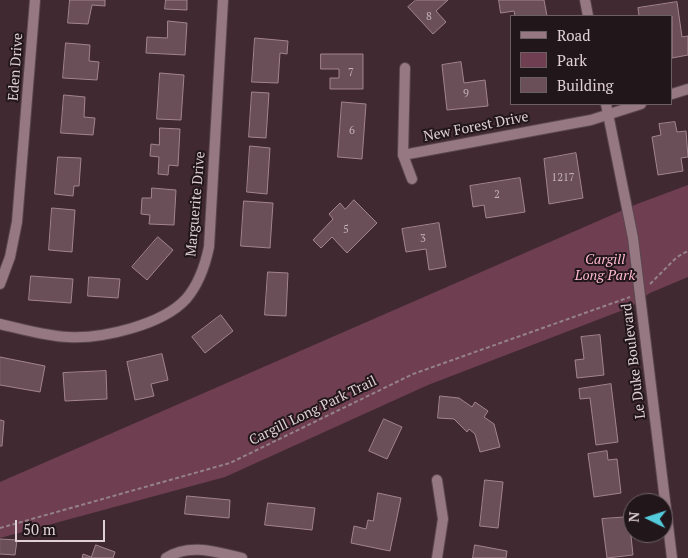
<!DOCTYPE html>
<html>
<head>
<meta charset="utf-8">
<style>
  body { margin:0 }
  #map { position:relative; width:688px; height:558px; overflow:hidden; background:#412932; font-family:"PT Serif",serif }
  canvas { display:block }
  .legend { position:absolute; left:510px; top:15px; width:162px; height:90px; box-sizing:border-box; background:#211619; border:1px solid #6d6064; margin:0; padding:6px 9px; list-style:none; font-size:15px; color:#e0d0d5 }
  .legend li { display:flex; align-items:center; gap:10px; height:25px }
  .legend b { width:25px; border:1px solid #6d6064 }
  .north { position:absolute; left:623px; top:493px; width:50px; height:50px; box-sizing:border-box; background:#211619; border:1px solid #6d6064; border-radius:50%; rotate:274deg; font-size:14px; font-weight:700; line-height:20px; text-align:center; color:#e0d0d5 }
  .north::after { content:''; display:block; margin:auto; width:18px; height:22px; background:#53cbda; clip-path:polygon(50% 0,100% 100%,50% 72%,0 100%) }
  .scale { position:absolute; left:15px; top:520px; width:90px; height:22px; box-sizing:border-box; border:2px solid #e0d0d5; border-top:0; padding-left:6px; font-size:15px; line-height:18px; white-space:nowrap; color:#e0d0d5; -webkit-text-stroke:4px #211619; paint-order:stroke }
</style>
</head>
<body>
<div id="map">
<canvas width="688" height="558"></canvas>
<ul class="legend">
<li><b style="height:6px;background:#957881"></b>Road</li>
<li><b style="height:14px;background:#6f3f51"></b>Park</li>
<li><b style="height:14px;background:#6a4f58"></b>Building</li>
</ul>
<div class="north">N</div>
<div class="scale">50 m</div>
</div>
<script>
const ctx = document.querySelector('canvas').getContext('2d');
ctx.lineJoin = 'round';
function fill(path, color) { ctx.fillStyle = color; ctx.fill(path, 'evenodd'); }
function strokePath(path, color, width, dash) { ctx.strokeStyle = color; ctx.lineWidth = width; ctx.lineCap = dash ? 'butt' : 'round'; ctx.setLineDash(dash || []); ctx.stroke(path); }
function write(font, color, halo, rows, align = 'center') {
  ctx.font = font + ' "PT Serif",serif'; ctx.lineWidth = 4; ctx.setLineDash([]); ctx.textBaseline = 'middle'; ctx.strokeStyle = halo; ctx.fillStyle = color; for (const [text, x, y, turn = 0] of rows) {
    ctx.save(); ctx.translate(x, y); ctx.rotate((+turn || 0) * Math.PI / 180); ctx.textAlign = isNaN(turn) ? turn : align; if (halo) ctx.strokeText(text, 0, 0); ctx.fillText(text, 0, 0); ctx.restore();
  }
}
fill(new Path2D(`
  M688,185v92l-38,16 -19,14 -203,78 -203,92 -225,61v-56l637,-278z`), '#6f3f51');
const building = new Path2D(`
  M70,0h35v6l-13,-1 -4,19 -20,-1z
  M166,0h21v10l-22,-1z
  M416,0h32l-12,11 10,11 -13,12 -25,-27z
  M499,0h45l3,16h-32l-1,-5 -13,2z
  M677,2l5,35 6,-1v19l-16,3v-42h-33l-1,-8z
  M168,21l19,2 -2,32 -39,-2 1,-16 20,1z
  M255,38l33,3 -1,13 -7,-1 -2,30 -26,-1z
  M66,43l24,2 -1,16 10,1 -2,18 -34,-2z
  M321,54h42v35h-33v-11h9v-9h-18z
  M461,62l3,21 21,-3 3,26 -41,4 -5,-45z
  M160,73l24,2 -3,45 -24,-1z
  M252,92l17,1 -3,45 -17,-1z
  M64,95l21,2 -1,20 11,1 -2,17 -32,-2z
  M342,102l24,2 -4,55 -24,-2z
  M675,122l2,10 9,-1 2,26 -7,1 2,13 -25,4 -6,-38 9,-2 -2,-11z
  M160,128l20,1 -2,37 -9,-1 -1,10 -10,-1 1,-17 -9,-1 1,-12 8,1z
  M250,146l20,2 -3,46 -20,-2z
  M576,153l7,45 -34,6 -5,-45z
  M58,157l23,1 -2,28h-5l-1,10 -18,-2z
  M520,178l5,34 -39,6 -2,-13 -11,2 -3,-21z
  M152,188l24,2 -2,35 -25,-1 1,-9 -9,-1 1,-16h9z
  M354,200l23,23 -30,30 -15,-16 -11,11 -8,-8 20,-21 -4,-5 11,-11 5,6z
  M244,201l29,2 -3,45 -29,-2z
  M52,208l23,2 -3,42 -23,-2z
  M439,223l7,44 -17,3 -3,-21 -20,3 -4,-23z
  M158,237l15,13 -26,30 -15,-13z
  M268,272l20,1 -2,43 -21,-1z
  M31,276l42,3 -2,24 -42,-3z
  M89,277l31,2 -2,19 -30,-2z
  M221,315l12,16 -28,22 -13,-16z
  M600,335l4,40 -27,3 -2,-18 9,-1 -3,-22z
  M162,354l6,26 -17,4 3,12 -19,4 -8,-38z
  M0,357l45,9 -5,26 -40,-7z
  M106,371l1,28 -42,2 -2,-28z
  M611,384l7,58 -22,3 -6,-47 -10,1 -1,-10z
  M440,396l19,2 13,9 3,-5 13,9 -4,6 10,7 6,23 -20,5 -5,-18 -6,-5 -2,3 -13,-13 -16,-1z
  M384,419l18,8 -15,32 -18,-8z
  M0,420l4,1 -2,25h-2z
  M607,451l1,9 9,-1 4,34 -27,4 -6,-43z
  M485,480l18,2 -5,46 -18,-2z
  M378,493l23,5 -11,53 -39,-8 3,-17 12,3 2,-9 5,1z
  M187,496l43,4 -1,18 -44,-4z
  M268,503l47,5 -3,22 -47,-5z
  M629,517l4,38 -26,3 -5,-39z
  M0,539l17,1 -2,15 -15,-1z
  M96,545l19,7 -2,6h-31l1,-4 8,3z
  M475,545l32,6 -1,7h-33z`);
fill(building, '#6a4f58');
strokePath(building, '#a2848e', 1);
const minor = new Path2D(`
  M405,68l-2,87 188,-35 50,-16
  M672,94l16,-5
  M403,155l9,24
  M0,324c22,5 45,12 68,13 34,2 94,-12 118,-38 13,-15 19,-33 23,-52l14,-247
  M437,480l6,39 -6,39
  M166,558c24,-15 50,-6 76,0`);
const tertiary = new Path2D(`
  M585,0l3,16
  M606,104l27,134 39,320
  M0,284l10,-27 7,-35 18,-222`);
strokePath(minor, '#5b464e', 12);
strokePath(tertiary, '#5b464e', 12);
strokePath(new Path2D(`
  M650,284l27,-27 11,-6
  M0,528l230,-65 183,-89 217,-77`), '#958188', 2, [4, 2.5]);
strokePath(minor, '#957881', 10);
strokePath(tertiary, '#957881', 10);
write('11px', '#c2b0b6', null, [
  ["8",429,17],
  ["7",351,73],
  ["9",466,94],
  ["6",352,131],
  ["1217",563,178],
  ["2",497,195],
  ["5",346,230],
  ["3",423,239]
]);
write('14px', '#e0d0d5', '#211619', [
  ["Eden Drive",16,67,-86],
  ["New Forest Drive",476,127,-11],
  ["Marguerite Drive",196,204,-85],
  ["Le Duke Boulevard",634,361,-97],
  ["Cargill Long Park Trail",313,411,-26]
]);
write('italic 14px', '#ffb9d1', '#211619', [
  ["Cargill",605,260],
  ["Long Park",605,276]
]);
</script>
</body>
</html>
